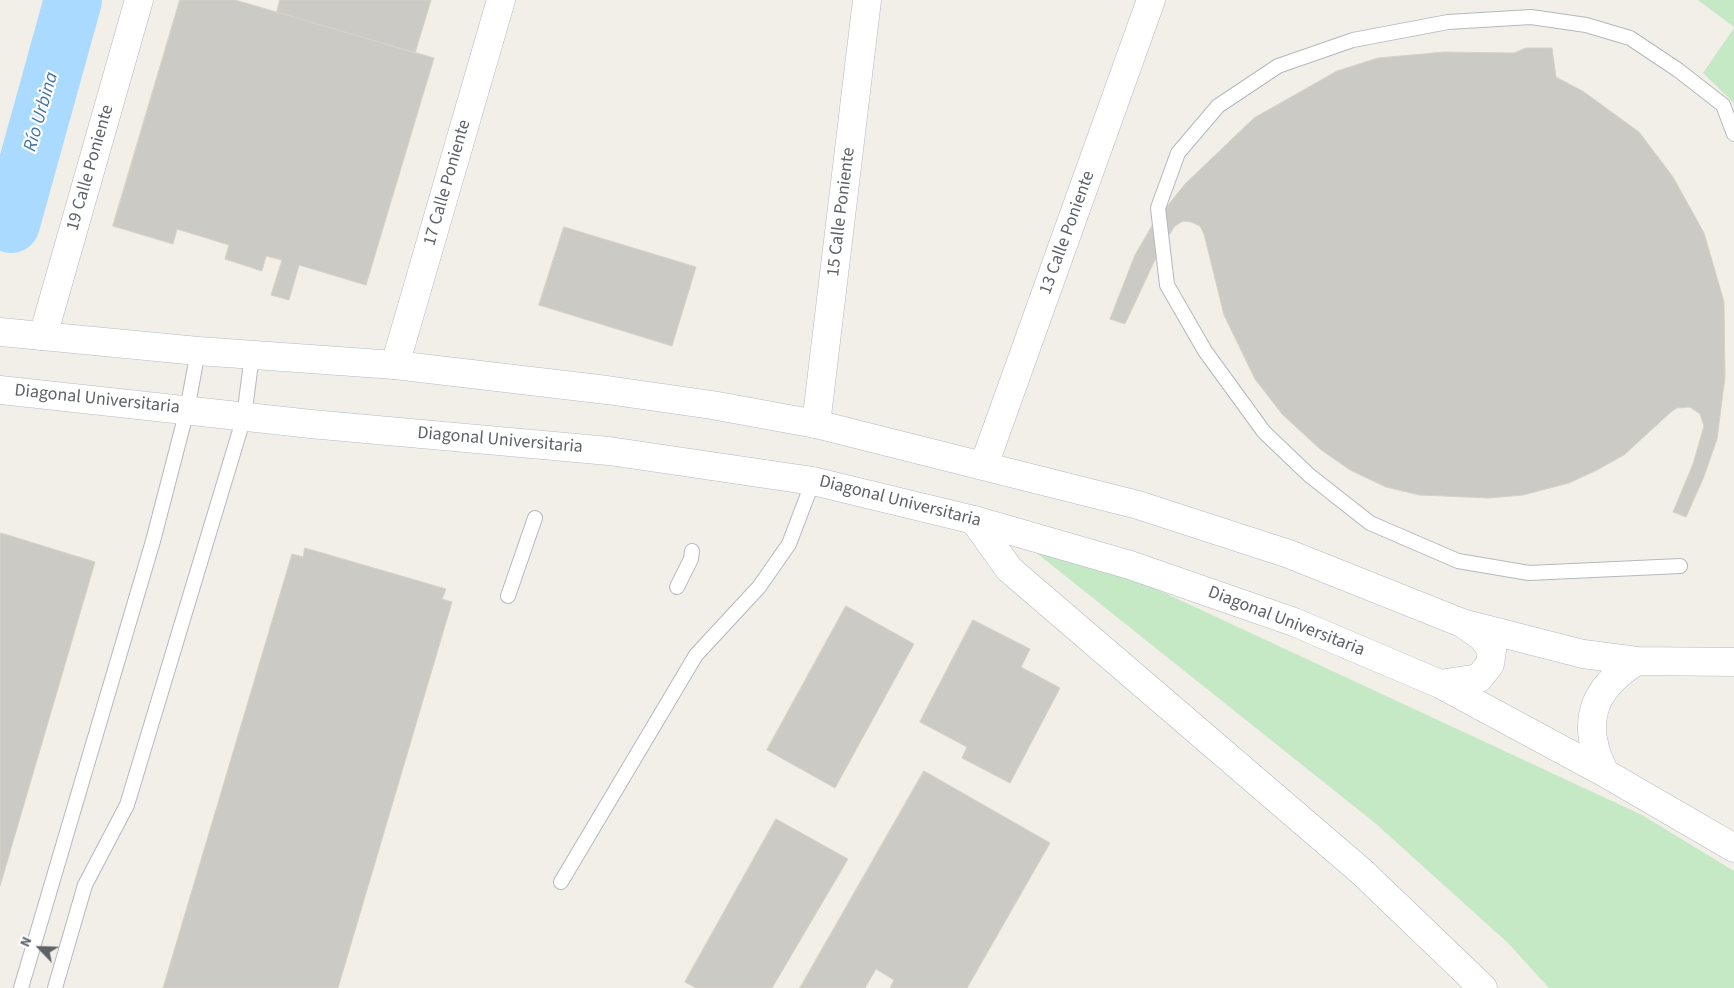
<!DOCTYPE html>
<html>
<head>
<meta charset="utf-8">
<style>
  body { margin:0 }
  #map { position:relative; width:1734px; height:988px; overflow:hidden; background:#f1efe8; font-family:"Source Sans 3",sans-serif }
  canvas { display:block }
  .north { position:absolute; left:15px; top:923px; width:50px; height:50px; -webkit-text-stroke:4px #fff; paint-order:stroke; rotate:294deg; font-size:14px; font-weight:700; line-height:20px; text-align:center; color:#5f6368 }
  .north::after { content:''; display:block; margin:auto; width:18px; height:22px; background:#5f6368; clip-path:polygon(50% 0,100% 100%,50% 72%,0 100%) }
</style>
</head>
<body>
<div id="map">
<canvas width="1734" height="988"></canvas>
<div class="north">N</div>
</div>
<script>
const ctx = document.querySelector('canvas').getContext('2d');
ctx.lineJoin = 'round';
function fill(path, color) { ctx.fillStyle = color; ctx.fill(path, 'evenodd'); }
function strokePath(path, color, width, dash) { ctx.strokeStyle = color; ctx.lineWidth = width; ctx.lineCap = dash ? 'butt' : 'round'; ctx.setLineDash(dash || []); ctx.stroke(path); }
function write(font, color, halo, rows, align = 'center') {
  ctx.font = font + ' "Source Sans 3",sans-serif'; ctx.lineWidth = 4.5; ctx.setLineDash([]); ctx.textBaseline = 'middle'; ctx.strokeStyle = halo; ctx.fillStyle = color; for (const [text, x, y, turn = 0] of rows) {
    ctx.save(); ctx.translate(x, y); ctx.rotate((+turn || 0) * Math.PI / 180); ctx.textAlign = isNaN(turn) ? turn : align; if (halo) ctx.strokeText(text, 0, 0); ctx.fillText(text, 0, 0); ctx.restore();
  }
}
fill(new Path2D(`
  M1698,0h36v27z
  M1734,28v75l-31,-30z
  M1034,551l107,31 501,233 92,56v117h-185l-41,-45 -133,-120z`), '#c5e8c5');
strokePath(new Path2D(`
  M11,224l62,-224`), '#aadaff', 58);
const building = new Path2D(`
  M180,0h55l199,58 -68,227 -67,-20 -10,35 -18,-5 11,-35 -16,-4 -4,15 -37,-12 4,-14 -52,-16 -4,15 -60,-18z
  M280,0h151l-16,53 -138,-41z
  M1526,48h26l4,29 28,15 55,40 34,45 31,56 20,69 1,75 -8,62 -14,40 -17,38 -13,-5 20,-48 11,-38 -4,-12 -10,-7 -13,1 -5,3 -48,44 -27,15 -28,13 -46,12 -34,3 -70,-3 -33,-8 -36,-17 -30,-21 -38,-35 -27,-35 -31,-64 -20,-81 -4,-8 -9,-4 -8,-1 -8,5 -14,21 -36,77 -15,-5 25,-64 18,-31 32,-40 69,-66 83,-47 41,-13 67,-6 69,1z
  M564,227l132,40 -24,79 -133,-41z
  M1,533l94,29 -95,324v-350z
  M305,548l141,41 -4,10 10,3 -114,386h-175l129,-434 11,3z
  M846,606l68,38 -79,144 -68,-38z
  M973,620l57,29 -9,18 39,21 -50,95 -48,-25 5,-11 -47,-25z
  M924,771l126,72 -83,145h-77l4,-8 -18,-11 -11,19h-65z
  M776,819l72,40 -76,129h-76l-11,-6z`);
fill(building, '#cccac5');
strokePath(building, '#d6d1c6', 1);
const service = new Path2D(`
  M1680,566l-151,7 -71,-12 -88,-38 -61,-48 -45,-43 -59,-81 -38,-66 -9,-77 20,-55 40,-47 60,-40 75,-26 95,-18 83,-5 55,8 44,13 48,32 45,35 11,29
  M677,587l14,-28 1,-8
  M508,596l27,-78
  M561,882l135,-227 63,-68 30,-43 24,-63
  M21,988l132,-447 34,-131 11,-59
  M55,988l30,-103 42,-80 117,-388 8,-62`);
const minor = new Path2D(`
  M43,336l96,-336
  M395,365l106,-365
  M816,424l51,-424
  M984,465l167,-465
  M974,520l35,49 353,303 121,116`);
const secondary = new Path2D(`
  M0,332l198,19 197,14 212,25 105,15 104,19 322,81 151,49 173,69 121,31 54,7 97,1
  M0,390l311,34 298,27 204,30 161,39 156,45 164,57 146,62 165,89 129,75
  M1440,684l39,-6 11,-14 2,-14 -10,-13 -17,-12
  M1605,773c-25,-48 -14,-84 32,-112`);
strokePath(service, '#b5b8bc', 16);
strokePath(minor, '#b5b8bc', 29);
strokePath(secondary, '#b6babf', 29);
strokePath(service, '#fff', 14);
strokePath(minor, '#fff', 28);
strokePath(secondary, '#fff', 28);
write('18px', '#5f6368', '#fff', [
  ["19 Calle Poniente",91,168,-74],
  ["17 Calle Poniente",448,183,-74],
  ["15 Calle Poniente",842,212,-83],
  ["13 Calle Poniente",1068,233,-70],
  ["Diagonal Universitaria",97,400,6],
  ["Diagonal Universitaria",500,441,5],
  ["Diagonal Universitaria",900,502,14],
  ["Diagonal Universitaria",1286,622,21]
]);
write('italic 19px', '#4174aa', '#fff', [
  ["Río Urbina",42,112,-74]
]);
</script>
</body>
</html>
